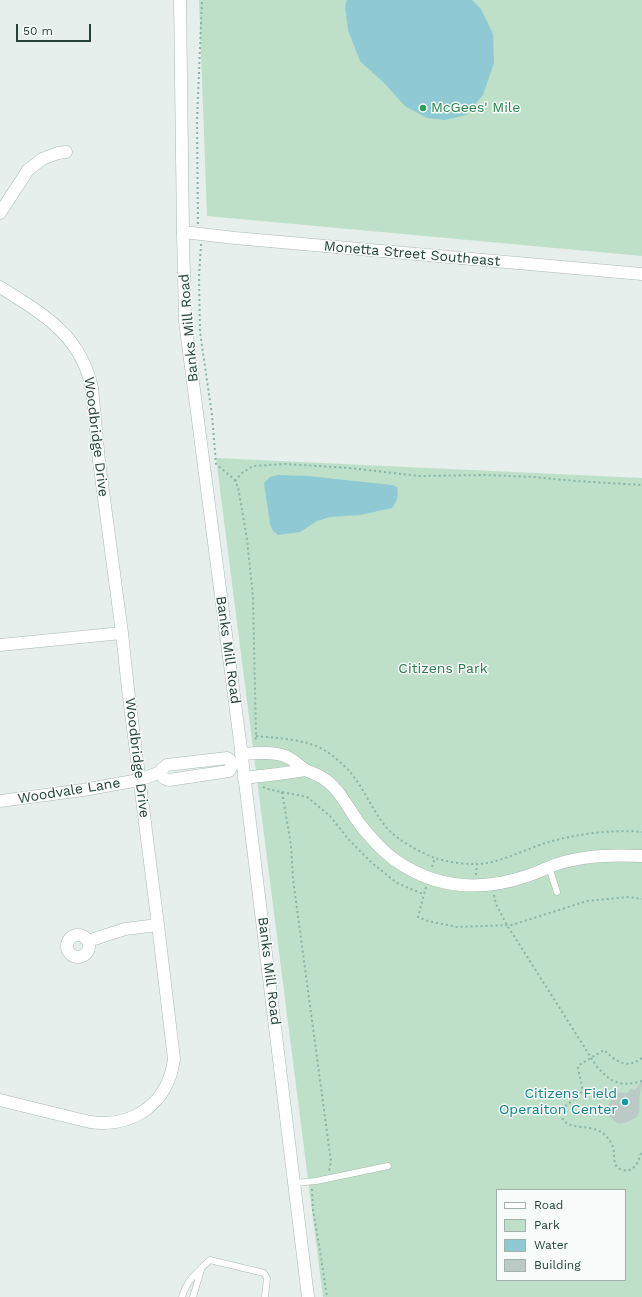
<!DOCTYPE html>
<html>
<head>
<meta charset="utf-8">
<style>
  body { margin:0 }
  #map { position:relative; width:642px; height:1297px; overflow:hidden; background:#e6efeb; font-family:"Work Sans",sans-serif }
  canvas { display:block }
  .legend { position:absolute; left:496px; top:1189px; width:130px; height:92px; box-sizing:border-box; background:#f7fbf9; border:1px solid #a3b1ad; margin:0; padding:5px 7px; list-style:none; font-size:12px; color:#24423a }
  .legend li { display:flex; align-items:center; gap:8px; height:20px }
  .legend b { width:20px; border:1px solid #a3b1ad }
  .scale { position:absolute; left:16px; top:24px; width:75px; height:18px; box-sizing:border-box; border:2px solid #24423a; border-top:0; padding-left:5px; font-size:12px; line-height:14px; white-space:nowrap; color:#24423a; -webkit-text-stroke:3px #f7fbf9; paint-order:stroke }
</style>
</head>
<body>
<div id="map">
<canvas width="642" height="1297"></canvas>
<ul class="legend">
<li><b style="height:5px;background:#fff"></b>Road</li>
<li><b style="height:11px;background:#bfe0c8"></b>Park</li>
<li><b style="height:11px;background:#8ec9d4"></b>Water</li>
<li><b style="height:11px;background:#bbcac4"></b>Building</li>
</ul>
<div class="scale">50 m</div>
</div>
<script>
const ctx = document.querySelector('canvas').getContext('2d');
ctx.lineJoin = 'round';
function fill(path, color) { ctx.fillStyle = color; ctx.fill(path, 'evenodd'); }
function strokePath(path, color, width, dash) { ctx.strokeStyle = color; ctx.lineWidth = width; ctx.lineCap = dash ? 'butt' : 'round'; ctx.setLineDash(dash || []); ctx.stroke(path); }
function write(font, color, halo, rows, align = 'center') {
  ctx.font = font + ' "Work Sans",sans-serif'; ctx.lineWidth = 3; ctx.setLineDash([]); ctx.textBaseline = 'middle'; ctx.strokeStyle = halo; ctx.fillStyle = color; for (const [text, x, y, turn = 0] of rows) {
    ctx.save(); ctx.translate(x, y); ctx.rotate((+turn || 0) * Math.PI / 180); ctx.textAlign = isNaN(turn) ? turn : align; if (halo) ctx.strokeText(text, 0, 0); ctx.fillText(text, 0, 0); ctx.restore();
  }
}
fill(new Path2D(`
  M199,0h443v256l-435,-40z
  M216,458l426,20v819h-319zM497,1190h128v90h-128z`), '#bfe0c8');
fill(new Path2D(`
  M347,0h125l9,9 12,25 1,29 -11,32 -17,20 -21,5 -18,-2 -22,-12 -20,-22 -25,-23 -12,-31 -3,-24z
  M278,475l30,1 84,9 5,2c2,8 0,15 -5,21l-32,7 -30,2 -13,4 -17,11 -22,3 -5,-4 -3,-7 -6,-41 6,-6z`), '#8ec9d4');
const building = new Path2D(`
  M642,1082l-3,14v15l-3,6 -10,5 -8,1 -9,-8 -1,-8 4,-9 7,-5 9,1 3,-5 3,2z`);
fill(building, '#bbcac4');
strokePath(building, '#b8c9c2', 1);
const service = new Path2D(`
  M549,867l8,25
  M295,1183l21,-2 72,-15
  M182,1297c4,-16 16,-26 28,-37l54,13 3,5 -2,19
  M193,1297l8,-27`);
const minor = new Path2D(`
  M0,213l28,-43 14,-11 16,-6 8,-1
  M183,232l52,6 407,36
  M0,287c44,28 80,47 92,101l7,73 23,172 6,56 30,236 16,134c-6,45 -41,69 -84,63l-90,-22
  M0,645l122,-12
  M241,754c14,-1 36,-3 48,4 6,3 11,8 16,12l-27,4 -34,4
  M305,770c32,10 36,28 54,53 10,13 22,27 36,37 41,29 85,32 132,16 13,-4 24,-11 37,-14 27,-7 50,-7 78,-6
  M161,772c1,5 3,7 8,8l60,-9 2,-3 1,-5
  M0,801l83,-11 56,-10 22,-8 1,-3 5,-4 60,-7 3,2 2,3 10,1
  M67 946a11 11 0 1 1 22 0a11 11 0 1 1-22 0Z
  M88,941l37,-12 33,-4`);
const tertiary = new Path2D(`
  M180,0l3,232 2,89 56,428 67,548`);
strokePath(service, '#a8b8b2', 7);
strokePath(minor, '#a8b8b2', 13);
strokePath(tertiary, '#a8b8b2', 13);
strokePath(new Path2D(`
  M198,224l-1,-103 5,-121
  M201,244l-2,33 1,55 12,83 4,49 18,15 4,8 9,52 6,58 3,139 -1,6
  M235,481l7,-8 11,-7 32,-2 65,4 69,8 66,-1 49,2 41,4 67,4
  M256,736c20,2 50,3 68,14 15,9 29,23 38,39 8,13 14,26 24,38 11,13 33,25 49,31 12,4 28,6 41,6 23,0 51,-16 73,-22 27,-8 65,-13 93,-10
  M263,787l4,2 40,8 23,19 19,24 23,23 25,20 26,11
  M282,792l9,53 2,34 38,283 -2,9
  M432,867l3,-9
  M476,875l1,-11
  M426,887l-8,30 10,4 29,6 55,-2 75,-24 41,-4 14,2
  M494,895l2,9 11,21 90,142c15,16 23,20 45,14
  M642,1058c-16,12 -26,3 -38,-8l-25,15 -1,3c1,7 4,14 4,21 -2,13 -24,14 -20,28 4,13 25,8 35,13 10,4 16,13 17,23 0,3 0,7 1,10 2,8 14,10 19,4 5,-4 5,-11 8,-16
  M312,1189l1,21 7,41 7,46`), '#86b3a5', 2, [2, 3]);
strokePath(service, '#fff', 6);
strokePath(minor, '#fff', 12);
strokePath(tertiary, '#fff', 12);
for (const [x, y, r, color] of [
  [423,108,4,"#2e9e5b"],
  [625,1102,4,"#0f9aa8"]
]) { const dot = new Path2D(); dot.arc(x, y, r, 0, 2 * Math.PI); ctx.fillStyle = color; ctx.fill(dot); strokePath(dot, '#f7fbf9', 1.5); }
write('14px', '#27864d', '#f7fbf9', [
  ["McGees' Mile",431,108]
], 'left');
write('14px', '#24423a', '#f7fbf9', [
  ["Monetta Street Southeast",412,254,5],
  ["Banks Mill Road",189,328,-95],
  ["Woodbridge Drive",96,437,83],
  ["Banks Mill Road",228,650,82],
  ["Woodbridge Drive",137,758,83],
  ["Woodvale Lane",69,791,-9],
  ["Banks Mill Road",269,971,83]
]);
write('14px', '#2d7a4b', '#f7fbf9', [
  ["Citizens Park",443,669]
]);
write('14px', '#0d838f', '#f7fbf9', [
  ["Citizens Field",617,1094],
  ["Operaiton Center",617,1110]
], 'right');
</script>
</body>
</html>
